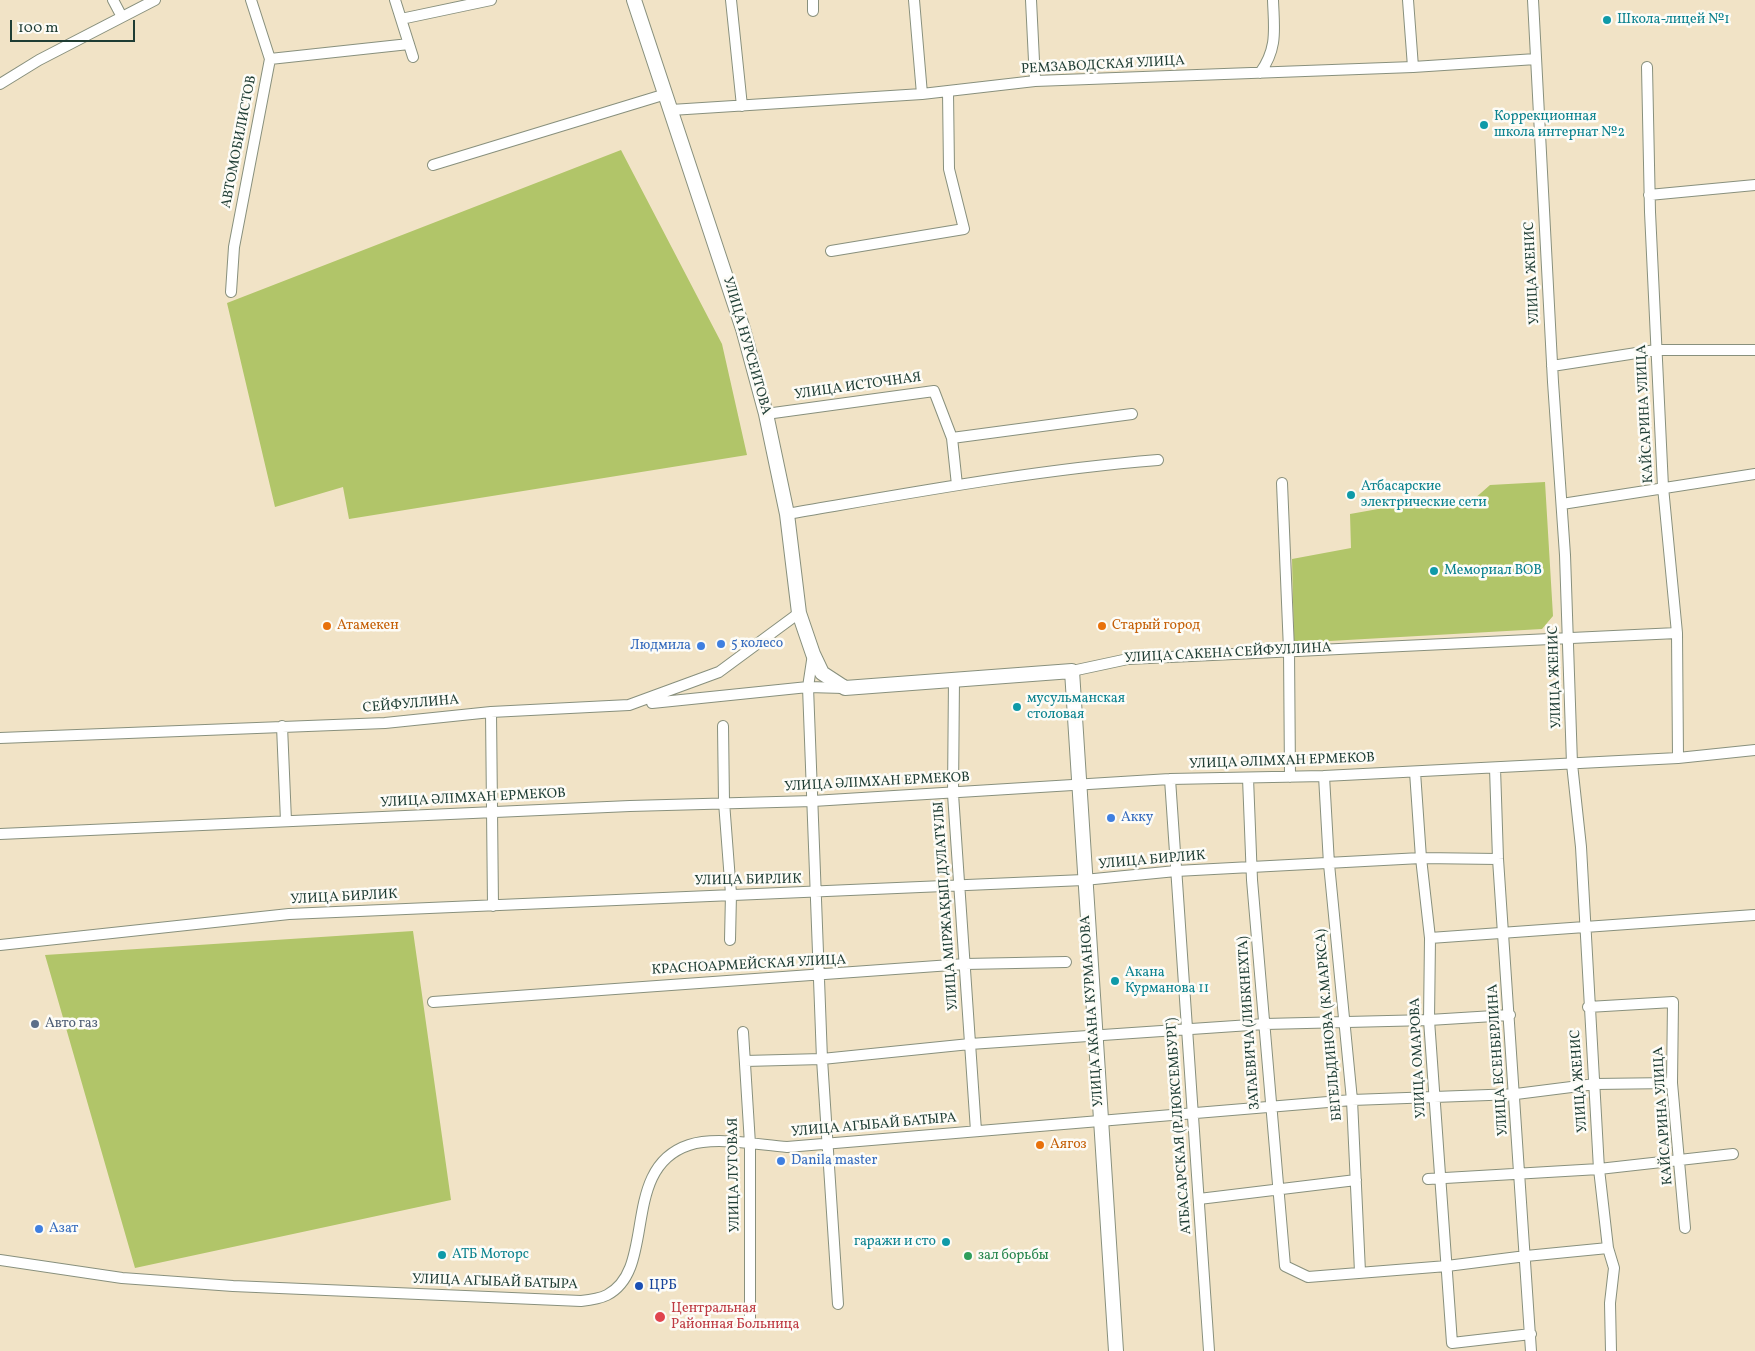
<!DOCTYPE html>
<html>
<head>
<meta charset="utf-8">
<style>
  body { margin:0 }
  #map { position:relative; width:1755px; height:1351px; overflow:hidden; background:#f1e3c6; font-family:Vollkorn,serif }
  canvas { display:block }
  .scale { position:absolute; left:10px; top:20px; width:125px; height:22px; box-sizing:border-box; border:2px solid #1f3d34; border-top:0; padding-left:6px; font-size:15px; line-height:18px; white-space:nowrap; color:#1f3d34; -webkit-text-stroke:4px #fdfcf7; paint-order:stroke }
</style>
</head>
<body>
<div id="map">
<canvas width="1755" height="1351"></canvas>
<div class="scale">100 m</div>
</div>
<script>
const ctx = document.querySelector('canvas').getContext('2d');
ctx.lineJoin = 'round';
function fill(path, color) { ctx.fillStyle = color; ctx.fill(path, 'evenodd'); }
function strokePath(path, color, width, dash) { ctx.strokeStyle = color; ctx.lineWidth = width; ctx.lineCap = dash ? 'butt' : 'round'; ctx.setLineDash(dash || []); ctx.stroke(path); }
function write(font, color, halo, rows, align = 'center') {
  ctx.font = font + ' Vollkorn,serif'; ctx.lineWidth = 5; ctx.setLineDash([]); ctx.textBaseline = 'middle'; ctx.strokeStyle = halo; ctx.fillStyle = color; for (const [text, x, y, turn = 0] of rows) {
    ctx.save(); ctx.translate(x, y); ctx.rotate((+turn || 0) * Math.PI / 180); ctx.textAlign = isNaN(turn) ? turn : align; if (halo) ctx.strokeText(text, 0, 0); ctx.fillText(text, 0, 0); ctx.restore();
  }
}
fill(new Path2D(`
  M621,150l101,194 25,111 -398,64 -6,-32 -68,20 -48,-204z
  M1545,482l8,134 -11,13 -248,14 -2,-84 59,-11 -1,-34 45,-8 78,-6 17,-15z
  M413,931l38,269 -316,68 -90,-313z`), '#b1c569');
const minor = new Path2D(`
  M113,0l9,17
  M395,0l18,57
  M731,0l11,106
  M813,0v11
  M914,0l8,94
  M1031,0l4,81
  M1408,0l5,67
  M1533,0l20,382 12,173 7,209 9,83 18,322 9,79 6,20 -4,35 1,48
  M401,19l90,-19
  M270,59l139,-15
  M1647,67l3,145 13,275 14,146 1,125
  M1260,73c18,-25 14,-44 13,-73
  M0,84l39,-24 116,-60
  M671,110l251,-16 113,-13 378,-14 123,-8
  M433,165l233,-71
  M1649,195l106,-10
  M831,251l133,-22 -15,-60 -1,-77
  M231,292l3,-45 36,-188 -19,-59
  M1552,366l104,-16h99
  M766,414l168,-23 18,47 5,47
  M952,438l180,-24
  M1282,483l7,167 1,127
  M1562,504l193,-30
  M787,514c123,-21 246,-44 371,-54
  M813,654l-5,33 14,372 16,245
  M1072,671l56,-12 549,-26
  M954,678l-1,116 23,337
  M652,703l156,-16 36,1
  M491,712l2,194
  M282,726l4,95
  M723,726l1,76 7,92 -1,46
  M0,738l385,-15 106,-11 138,-7 90,-33 80,-59
  M1495,768l3,91 33,492
  M1415,772l6,86 9,80 -1,82 23,323 79,-9
  M1324,776l5,88 23,236 8,172
  M1248,778l4,102 33,386 23,11 139,-11 79,-10 82,-8
  M1170,779l39,572
  M0,834l630,-28 183,-5 357,-22 154,-3 354,-18 77,-8
  M1430,938l324,-23
  M0,945l289,-31 795,-34 92,-9 245,-13 77,1
  M433,1002l532,-38 101,-2
  M1588,1007l85,-5 -1,81 13,145
  M743,1032l7,112v174
  M745,1061l77,-2 148,-15 295,-20 164,-4 81,-5
  M1428,1179l171,-10 134,-15
  M1199,1199l157,-19
  M0,1260l122,18 111,8 348,15c9,-1 18,-2 26,-6 51,-26 12,-127 82,-150 27,-9 70,0 98,2l565,-47 164,-6 79,-10 77,-1`);
const secondary = new Path2D(`
  M634,0l109,329 23,85 21,100 12,99 14,41 9,19 23,15 227,-17 44,680`);
strokePath(minor, '#88907d', 12);
strokePath(secondary, '#88907d', 16);
strokePath(minor, '#fff', 10);
strokePath(secondary, '#fff', 14);
for (const [x, y, r, color] of [
  [1607,20,5,"#0f9aa8"],
  [1484,125,5,"#0f9aa8"],
  [1351,495,5,"#0f9aa8"],
  [1434,571,5,"#0f9aa8"],
  [327,626,5,"#e8710a"],
  [1102,626,5,"#e8710a"],
  [721,644,5,"#3f7fe0"],
  [701,646,5,"#3f7fe0"],
  [1017,707,5,"#0f9aa8"],
  [1111,818,5,"#3f7fe0"],
  [1115,981,5,"#0f9aa8"],
  [35,1024,5,"#5c6f8a"],
  [1040,1145,5,"#e8710a"],
  [781,1161,5,"#3f7fe0"],
  [39,1229,5,"#3f7fe0"],
  [946,1242,5,"#0f9aa8"],
  [442,1255,5,"#0f9aa8"],
  [968,1256,5,"#2e9e5b"],
  [639,1286,5,"#1a4fb4"],
  [660,1317,6,"#e0444e"]
]) { const dot = new Path2D(); dot.arc(x, y, r, 0, 2 * Math.PI); ctx.fillStyle = color; ctx.fill(dot); strokePath(dot, '#fdfcf7', 2); }
write('14px', '#0d838f', '#fdfcf7', [
  ["Школа-лицей №1",1617,20],
  ["Коррекционная",1494,117],
  ["школа интернат №2",1494,133],
  ["Атбасарские",1361,487],
  ["электрические сети",1361,503],
  ["Мемориал ВОВ",1444,571],
  ["мусульманская",1027,699],
  ["столовая",1027,715],
  ["Акана",1125,973],
  ["Курманова 11",1125,989],
  ["гаражи и сто",936,1242,"right"],
  ["АТБ Моторс",452,1255]
], 'left');
write('14px', '#1f3d34', '#fdfcf7', [
  ["РЕМЗАВОДСКАЯ УЛИЦА",1103,66,-3],
  ["АВТОМОБИЛИСТОВ",240,142,-79],
  ["УЛИЦА ЖЕНИС",1533,273,-93],
  ["УЛИЦА НУРСЕИТОВА",746,346,74],
  ["УЛИЦА ИСТОЧНАЯ",858,387,-8],
  ["КАЙСАРИНА УЛИЦА",1646,414,-93],
  ["УЛИЦА САКЕНА СЕЙФУЛЛИНА",1228,654,-3],
  ["УЛИЦА ЖЕНИС",1556,677,-92],
  ["СЕЙФУЛЛИНА",411,705,-5],
  ["УЛИЦА ӘЛІМХАН ЕРМЕКОВ",1282,762,-2],
  ["УЛИЦА ӘЛІМХАН ЕРМЕКОВ",877,783,-3],
  ["УЛИЦА ӘЛІМХАН ЕРМЕКОВ",473,799,-3],
  ["УЛИЦА БИРЛИК",1152,861,-5],
  ["УЛИЦА БИРЛИК",748,881,-1],
  ["УЛИЦА БИРЛИК",344,898,-3],
  ["УЛИЦА МІРЖАҚЫП ДУЛАТҰЛЫ",947,906,-94],
  ["КРАСНОАРМЕЙСКАЯ УЛИЦА",749,966,-3],
  ["УЛИЦА АКАНА КУРМАНОВА",1093,1011,-94],
  ["ЗАТАЕВИЧА (ЛИБКНЕХТА)",1250,1023,-94],
  ["БЕГЕЛЬДИНОВА (К.МАРКСА)",1330,1025,-95],
  ["УЛИЦА ОМАРОВА",1419,1058,-93],
  ["УЛИЦА ЕСЕНБЕРЛИНА",1499,1060,-94],
  ["УЛИЦА ЖЕНИС",1580,1081,-94],
  ["КАЙСАРИНА УЛИЦА",1664,1116,-94],
  ["УЛИЦА АГЫБАЙ БАТЫРА",874,1126,-5],
  ["АТБАСАРСКАЯ (Р.ЛЮКСЕМБУРГ)",1180,1126,-94],
  ["УЛИЦА ЛУГОВАЯ",735,1175,-91],
  ["УЛИЦА АГЫБАЙ БАТЫРА",495,1283,2]
]);
write('14px', '#c56008', '#fdfcf7', [
  ["Атамекен",337,626],
  ["Старый город",1112,626],
  ["Аягоз",1050,1145]
], 'left');
write('14px', '#366cbe', '#fdfcf7', [
  ["5 колесо",731,644],
  ["Людмила",691,646,"right"],
  ["Акку",1121,818],
  ["Danila master",791,1161],
  ["Азат",49,1229]
], 'left');
write('14px', '#4e5e75', '#fdfcf7', [
  ["Авто газ",45,1024]
], 'left');
write('14px', '#27864d', '#fdfcf7', [
  ["зал борьбы",978,1256]
], 'left');
write('14px', '#164399', '#fdfcf7', [
  ["ЦРБ",649,1286]
], 'left');
write('14px', '#be3a42', '#fdfcf7', [
  ["Центральная",671,1309],
  ["Районная Больница",671,1325]
], 'left');
</script>
</body>
</html>
